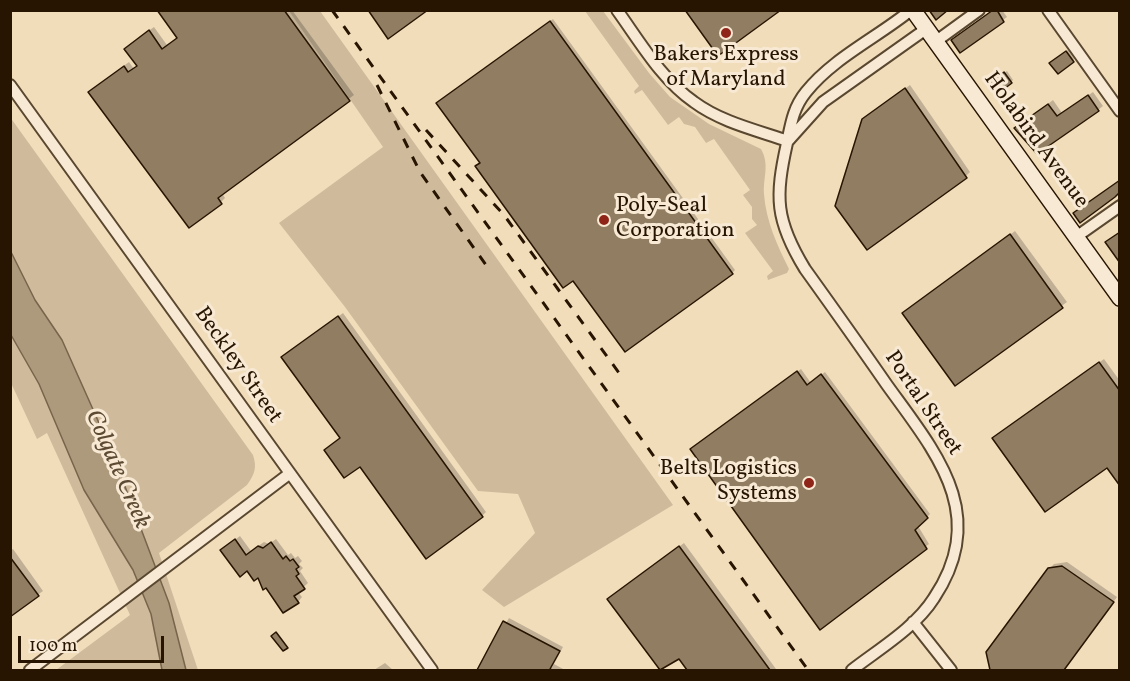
<!DOCTYPE html>
<html>
<head>
<meta charset="utf-8">
<style>
  body { margin:0 }
  #map { position:relative; width:1130px; height:681px; overflow:hidden; background:#f2ddbb; font-family:Vollkorn,serif }
  canvas { display:block }
  .frame { position:absolute; inset:0; border:12px solid #271502; pointer-events:none }
  .scale { position:absolute; left:18px; top:636px; width:146px; height:27px; box-sizing:border-box; border:3px solid #271502; border-top:0; padding-left:8px; font-size:18px; line-height:21px; white-space:nowrap; color:#271502; -webkit-text-stroke:4px #f7e9d3; paint-order:stroke }
</style>
</head>
<body>
<div id="map">
<canvas width="1130" height="681"></canvas>
<div class="frame"></div>
<div class="scale">100 m</div>
</div>
<script>
const ctx = document.querySelector('canvas').getContext('2d');
ctx.lineJoin = 'round';
function fill(path, color) { ctx.fillStyle = color; ctx.fill(path, 'evenodd'); }
function strokePath(path, color, width, dash) { ctx.strokeStyle = color; ctx.lineWidth = width; ctx.lineCap = dash ? 'butt' : 'round'; ctx.setLineDash(dash || []); ctx.stroke(path); }
function write(font, color, halo, rows, align = 'center') {
  ctx.font = font + ' Vollkorn,serif'; ctx.lineWidth = 6; ctx.setLineDash([]); ctx.textBaseline = 'middle'; ctx.strokeStyle = halo; ctx.fillStyle = color; for (const [text, x, y, turn = 0] of rows) {
    ctx.save(); ctx.translate(x, y); ctx.rotate((+turn || 0) * Math.PI / 180); ctx.textAlign = isNaN(turn) ? turn : align; if (halo) ctx.strokeText(text, 0, 0); ctx.fillText(text, 0, 0); ctx.restore();
  }
}
fill(new Path2D(`
  M289,11h31l353,494 -169,102 -22,-17 53,-57 -17,-39 -40,-3 -133,-184 -66,-84 104,-76z
  M585,11h18l46,62 21,24 39,27 52,25c9,16 2,28 3,45 2,27 13,51 25,75l-2,4 -19,7 -1,-4 6,-5 -28,-38 12,-8 -5,-6v-12l-9,-12 7,-5 -36,-51 -8,4 -11,-16 -11,-3 -5,-7 -11,8 -26,-35 -7,4 -1,-3 5,-5z
  M10,117l243,338c4,12 2,19 -6,30l-88,68 39,117h-142l74,-55 -83,-182 -10,6 -26,-56z`), '#cfbb9c');
const water = new Path2D(`
  M10,250l25,50 27,40 50,112 57,151 17,67h-24l-11,-56 -18,-44 -49,-80 -45,-106 -28,-49z`);
fill(water, '#ad997c');
strokePath(water, '#77644b', 1.5);
fill(new Path2D(`
  M159,10h133l62,85 -132,98 3,5 -4,4 -32,24 -94,-139 34,-25 5,7 4,-3 -8,-22 24,-17 13,18 12,-8z
  M994,10h8l5,7 -46,34z
  M553,19l182,251 -3,3 -159,6 -91,-116 -40,-63z
  M1068,50l6,9 -1,2h-20z
  M1007,71l6,9 -2,2h-19z
  M910,85l60,87 -4,4 -97,-61z
  M1093,92l10,14 -5,4 -82,18 37,-28 9,13z
  M1015,231l52,71 -112,82 -51,-71z
  M343,313l143,199 -4,4 -122,-51 -19,-28 -53,-84z
  M1104,359l16,22v102l-13,-17 -109,-32z
  M801,369l10,14 14,-11 105,142 -12,12 11,18 -109,83 -125,-181z
  M240,536l11,15 13,-9 5,2 7,-5 12,16 3,-2 4,5 3,-2 4,5 -3,3 4,4 -3,3 8,12 -10,9 4,5 -4,5 -39,-27 -32,-29z
  M684,543l92,126 -2,1h-85l-10,-13 -18,13 -52,-71z
  M13,549l30,42 -33,24v-64z
  M1067,562l50,35 -54,73h-71l-2,-1 59,-100 5,-5z
  M509,618l54,29 -9,17 11,6h-86z
  M385,663l8,7h-19z`), '#0003');
const building = new Path2D(`
  M157,10h127l66,91 -132,97 4,6 -33,24 -101,-136 36,-26 4,6 9,-6 -13,-17 25,-19 13,19 15,-11z
  M368,10h60l-40,29z
  M685,10h96l-63,46z
  M929,10h19l-12,10z
  M993,10h4l7,12 -44,31 -9,-13z
  M550,21l183,253 -108,78 -52,-71 -10,7 -88,-122 5,-3 -44,-60z
  M1066,51l8,11 -16,12 -9,-11z
  M1004,72l8,11 -16,12 -8,-11z
  M905,88l62,90 -100,72 -32,-44 27,-87z
  M1088,95l11,16 -62,43 -23,-26 34,-24 9,12z
  M1120,180v12l-5,5 -35,26 -7,-10z
  M1120,232v31l-15,-21z
  M1010,234l53,74 -108,78 -53,-73z
  M338,316l145,201 -57,42 -66,-92 -16,11 -20,-28 16,-12 -59,-81z
  M1099,362l21,29v95l-13,-18 -62,44 -53,-74z
  M797,371l10,14 14,-11 107,144 -13,12 12,19 -107,81 -130,-181z
  M235,539l11,16 12,-9 5,2 8,-6 12,17 3,-3 4,5 3,-2 6,8 -3,2 3,5 -3,2 9,13 -11,7 5,7 -16,10 -17,-25 -3,2 -5,-12 -4,3 -7,-10 -7,6 -20,-27z
  M679,546l91,124h-83l-8,-11 -19,11 -53,-71z
  M10,557l29,39 -29,21z
  M1062,566l52,36 -50,68h-74l-4,-18 62,-84z
  M503,621l57,30 -10,18 2,1h-75z
  M276,632l12,16 -5,3 -12,-15z`);
fill(building, '#917d62');
strokePath(building, '#271502', 1.5);
const street = new Path2D(`
  M617,10c23,32 45,70 77,92 27,20 62,28 94,39
  M1048,10l72,101
  M935,42l44,-32
  M10,85l422,585
  M788,141l35,-39 103,-73
  M1076,237l44,-31
  M913,622l38,48
  M30,670l259,-196
  M852,670c27,-21 63,-42 82,-72 56,-84 2,-145 -47,-213 -27,-39 -54,-77 -82,-116 -30,-49 -30,-72 -18,-126 4,-19 6,-35 19,-51 27,-34 72,-55 105,-82`);
const secondary = new Path2D(`
  M913,10l207,288`);
strokePath(street, '#5a4730', 14);
strokePath(secondary, '#271502', 18);
strokePath(street, '#f7e9d3', 10);
strokePath(secondary, '#f7e9d3', 15);
strokePath(new Path2D(`
  M332,10l476,660
  M377,85l43,87 66,93
  M426,130l78,85 118,162`), '#271502', 3, [10, 10]);
for (const [x, y, r, color] of [
  [726,33,6,"#8f2418"],
  [604,220,6,"#8f2418"],
  [809,483,6,"#8f2418"]
]) { const dot = new Path2D(); dot.arc(x, y, r, 0, 2 * Math.PI); ctx.fillStyle = color; ctx.fill(dot); strokePath(dot, '#f7e9d3', 2); }
write('22px', '#271502', '#f7e9d3', [
  ["Bakers Express",726,56],
  ["of Maryland",726,81],
  ["Poly-Seal",616,207,"left"],
  ["Corporation",616,232,"left"],
  ["Belts Logistics",797,470,"right"],
  ["Systems",797,495,"right"]
]);
write('22px', '#271502', '#f7e9d3', [
  ["Holabird Avenue",1035,141,54],
  ["Beckley Street",237,366,55],
  ["Portal Street",922,404,56]
]);
write('italic 24px', '#5d4a33', '#f7e9d3', [
  ["Colgate Creek",116,470,66]
]);
</script>
</body>
</html>
